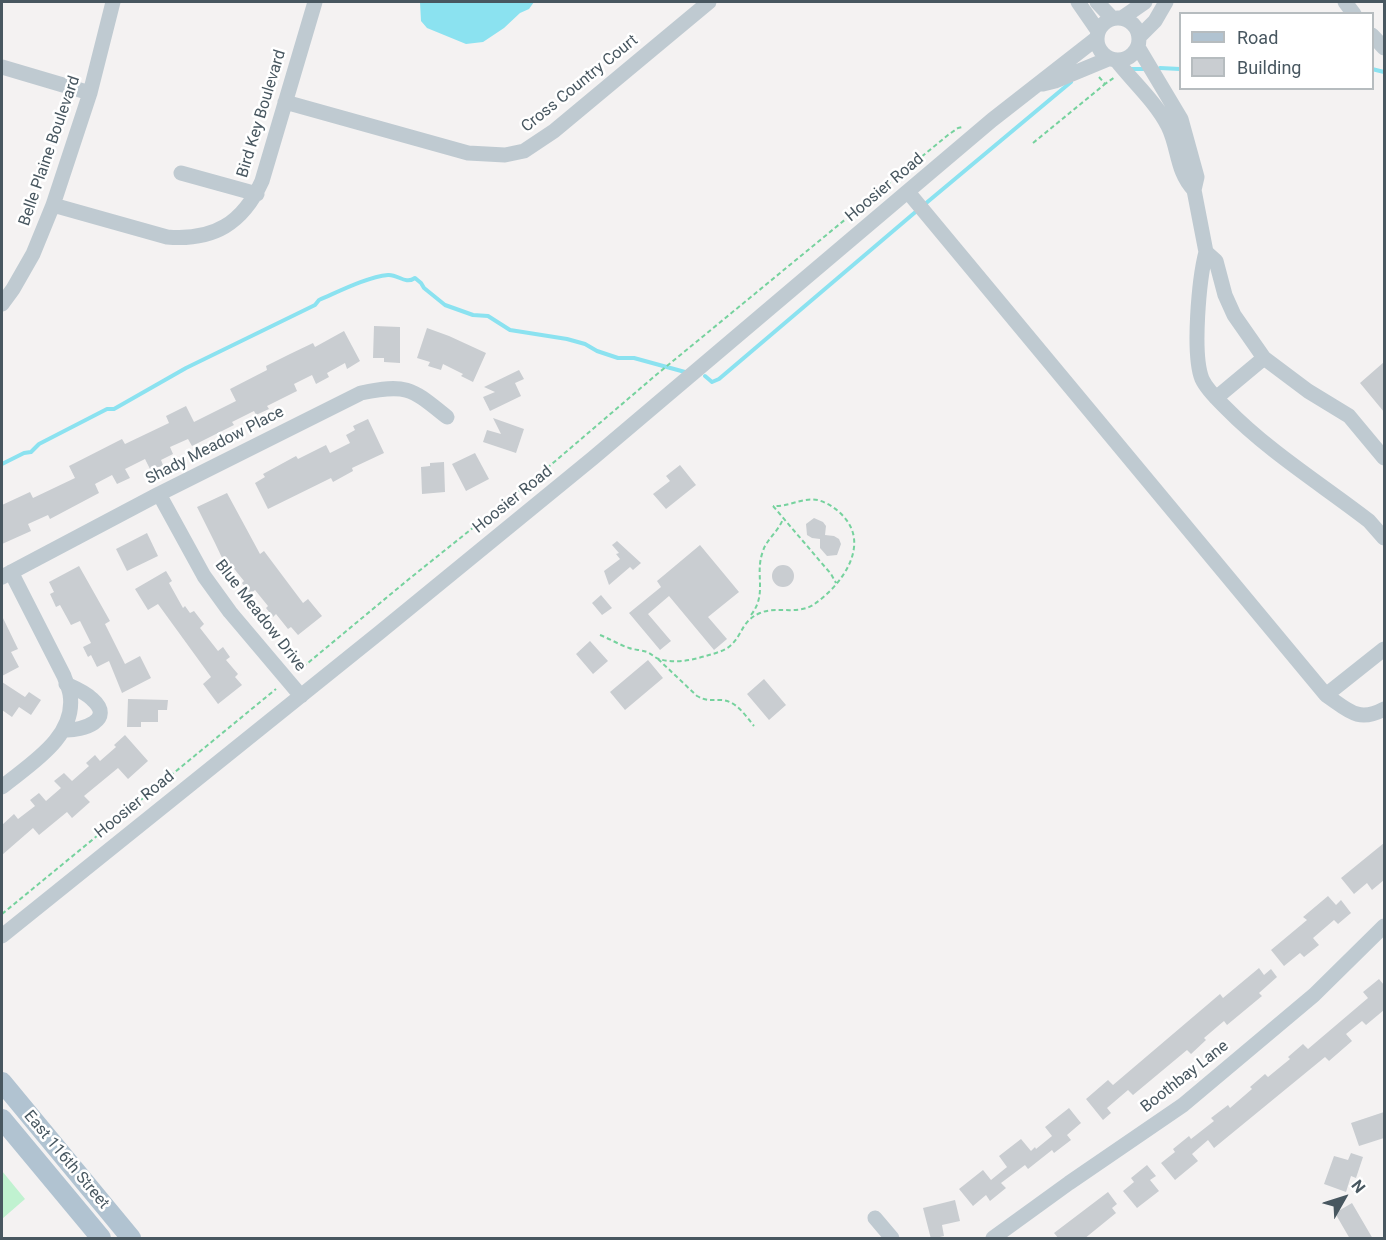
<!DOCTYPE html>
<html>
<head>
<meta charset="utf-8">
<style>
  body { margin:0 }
  #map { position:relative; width:1386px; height:1240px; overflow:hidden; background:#f4f2f2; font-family:Roboto,sans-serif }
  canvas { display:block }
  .frame { position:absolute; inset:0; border:3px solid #485760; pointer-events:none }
  .legend { position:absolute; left:1179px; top:12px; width:195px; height:78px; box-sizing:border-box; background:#fff; border:2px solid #b6bcbf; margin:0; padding:8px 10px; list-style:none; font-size:18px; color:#485760 }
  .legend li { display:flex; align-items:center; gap:12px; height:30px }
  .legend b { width:30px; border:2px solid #b6bcbf }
  .north { position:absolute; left:1314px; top:1168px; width:60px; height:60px; -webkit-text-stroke:4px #fff; paint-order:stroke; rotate:51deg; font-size:16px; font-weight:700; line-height:24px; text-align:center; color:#485760 }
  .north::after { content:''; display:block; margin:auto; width:21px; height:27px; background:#485760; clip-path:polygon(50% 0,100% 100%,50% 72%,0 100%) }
</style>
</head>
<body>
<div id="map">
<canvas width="1386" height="1240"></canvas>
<div class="frame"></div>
<ul class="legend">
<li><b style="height:8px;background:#b1c3d1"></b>Road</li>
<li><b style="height:16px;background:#c9cdd1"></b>Building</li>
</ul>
<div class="north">N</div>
</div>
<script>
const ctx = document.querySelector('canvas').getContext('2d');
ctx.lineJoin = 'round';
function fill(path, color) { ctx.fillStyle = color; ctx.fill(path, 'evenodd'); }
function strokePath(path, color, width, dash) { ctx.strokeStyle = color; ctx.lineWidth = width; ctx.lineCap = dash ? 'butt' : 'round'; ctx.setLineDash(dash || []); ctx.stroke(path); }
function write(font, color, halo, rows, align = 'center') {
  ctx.font = font + ' Roboto,sans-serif'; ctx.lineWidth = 5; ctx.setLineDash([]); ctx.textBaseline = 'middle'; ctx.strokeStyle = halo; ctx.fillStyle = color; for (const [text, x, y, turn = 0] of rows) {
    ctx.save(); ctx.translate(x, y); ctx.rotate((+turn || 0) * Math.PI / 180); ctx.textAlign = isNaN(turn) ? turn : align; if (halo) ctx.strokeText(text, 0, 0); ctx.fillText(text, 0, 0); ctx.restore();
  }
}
fill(new Path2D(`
  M2,1171l23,28 -23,20z`), '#c0f2d0');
fill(new Path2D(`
  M420,2h114l-5,7 -9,4 -16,15 -21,14 -17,2 -39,-16 -6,-7z`), '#8be2f0');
strokePath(new Path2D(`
  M1160,68l20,1
  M1130,69h16
  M1372,69l12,3
  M925,204l146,-122
  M705,376l7,6 7,-3 200,-170
  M2,464l22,-11 7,-1 8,-8 68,-35h7l72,-41 129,-63 4,-5c19,-8 48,-23 69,-25 10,-1 17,10 27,3l6,5 3,5 21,17 28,10 15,1 22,14 57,9 18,5 12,7 21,7h16l51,14`), '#8be2f0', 4);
fill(new Path2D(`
  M374,326l26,1v36l-16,-1v-4h-11z
  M427,328l22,8 37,17 -13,29 -12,-6 2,-2 -20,-10 -2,6 -13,-4 2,-4 -13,-4z
  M344,331l16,30 -13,8 -2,-6 -18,10 2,4 -13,7 -4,-9 -18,9 3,7 -30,15 2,3 -13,6 -2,-4 -22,11 2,3 -42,21 -4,-7 -18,8 3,7 -12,6 2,5 -12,6 -6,-12 -20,10 5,9 -13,6 -5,-9 -17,9 4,9 -49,26 -2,-4 -20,9 3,7 -29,13v-39l28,-13 3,6 42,-20 -6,-12 53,-27 3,5 44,-21 -3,-7 20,-10 8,16 42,-21 -6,-12 37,-19 -1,-4 24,-12 23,-11 2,4z
  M1384,362v50l-24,-29z
  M519,370l5,9 -9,4 6,13 -31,15 -7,-14 12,-5 -11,-5z
  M493,418l31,11 -8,24 -33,-11 4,-12 14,4z
  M368,419l16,34 -32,15 1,3 -20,11 -2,-4 -63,31 -13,-26 10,-6 -2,-3 33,-18 2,3 28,-14 4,8 20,-10 -4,-8 9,-5 -2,-4z
  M475,453l14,26 -23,12 -14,-27z
  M444,462l1,30 -23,2 -1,-27 9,-1v-3z
  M680,465l16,20 -30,24 -13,-15 17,-13 -4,-5z
  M227,493l33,61 4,-3 39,52 5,-4 14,17 -24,19 -7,-8 -3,2 -12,-15 -3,3 -7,-9 2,-2 -13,-16 -5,4 -8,-11 2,-2 -17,-21 -3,2 -9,-19 -18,-36z
  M814,518l9,4 3,4 -1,9 9,1 5,3 2,5 -4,11 -10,1 -7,-8v-9l-8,-1 -5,-3 -1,-11z
  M147,533l11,23 -31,15 -11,-22z
  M617,541l24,22 -8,7 -3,-3 -21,18 -5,-14 16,-12 -4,-5 3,-1 -7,-8z
  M700,545l39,47 -31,25 19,22 -13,11 -45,-54 -21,18 23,27 -11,9 -31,-37 32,-26 -4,-6z
  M772 576a11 11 0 1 1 22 0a11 11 0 1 1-22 0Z
  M79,566l31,55 -5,3 20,40 15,-8 11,22 -29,15 -13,-32 -12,6 -6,-12 -3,2 -5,-10 8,-4 -11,-22 -9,4 -11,-20 -4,2 -6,-13 4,-2 -5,-10z
  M166,571l6,10 -3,2 14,25 2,-2 5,7 4,-2 10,13 -4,4 18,23 5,-4 7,10 -4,3 12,14 -3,3 7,8 -24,19 -15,-20 8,-7 -53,-73 -10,6 -13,-21z
  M601,595l11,13 -10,7 -10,-12z
  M2,616l16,33 -7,3 8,15 -17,9z
  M590,641l18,20 -15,13 -17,-20z
  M648,660l15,18 -38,32 -15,-18z
  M764,679l22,26 -17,15 -22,-26z
  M2,682l23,15 4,-5 12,8 -10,15 -12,-8 -7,10 -10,-7z
  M128,699l40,1 -1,10h-9v12h-17v5h-14z
  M125,735l23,26 -20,18 -10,-11 -34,28 6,6 -18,16 -5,-6 -28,23 -6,-7 -31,27v-30l12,-11 4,5 17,-13 -5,-6 9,-7 7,8 15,-13 -7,-7 10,-8 8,8 17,-15 -3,-3 9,-8 5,6 16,-14 -2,-2z
  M1384,843v37l-12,10 -5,-7 -13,11 -13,-16z
  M1328,896l8,9 5,-5 10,13 -13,11 -4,-4 -21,18 6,7 -15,12 -4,-4 -16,13 -13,-16 36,-30 -4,-3z
  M1259,968l5,7 7,-6 6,8 -18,16 3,3 -35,29 -3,-4 -20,17 2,2 -15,14 -4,-4 -54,45 -5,-5 -21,18 4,5 -8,7 -17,-21 22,-19 5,5 107,-91 3,4z
  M1379,979l5,6v25l-18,15 -4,-4 -16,13 6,7 -23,20 -4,-4 -111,91 -6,-8 -16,14 6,7 -23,19 -14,-17 14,-11 -2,-3 16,-13 2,3 23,-18 -3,-3 17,-13 2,3 22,-19 -2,-2 15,-13 3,3 22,-18 -2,-2 15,-13 5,5 60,-51 -5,-6z
  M1069,1108l12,15 -14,12 4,5 -17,13 -2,-3 -24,19 -3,-4 -24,18 5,5 -16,13 -4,-6 -13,11 -14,-17 24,-19 8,10 16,-13 -8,-11 22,-17 10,12 4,-4 1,2 16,-13 -7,-9z
  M1384,1112v26l-25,8 -8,-23z
  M1351,1153l12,4 -7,21 -5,-2 -5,16 -22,-8 10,-28 14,4z
  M1147,1165l9,11 -6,4 9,11 -22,17 -14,-17 11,-9 -3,-4z
  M1108,1192l9,12 -5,4 4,5 -32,26h-25l-5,-6z
  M955,1200l5,21 -18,4 2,11 -13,3 -8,-31z
  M1352,1203l21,36h-23l-15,-26z`), '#c9cdd1');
strokePath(new Path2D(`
  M1099,77l6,7 10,-7
  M1033,143l72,-59
  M773,506l58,68 5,9
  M751,615c17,-22 3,-40 12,-64 3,-11 15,-19 20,-32
  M600,635c10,4 20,10 29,13 6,2 13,2 18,4 5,2 8,6 12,7 16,5 34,1 50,-4 7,-2 15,-4 21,-9 13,-11 11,-25 30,-33 16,-7 37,2 53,-8 26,-17 58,-58 31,-88 -7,-8 -16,-14 -26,-17 -16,-3 -29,7 -45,6
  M658,659l39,37c9,5 14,4 23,4 16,0 25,15 34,26
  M297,672l112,-93 130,-104 117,-100 292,-240 10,-7 5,-1
  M2,914l274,-225`), '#76d29e', 2, [4.5, 3]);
strokePath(new Path2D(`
  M1078,2l20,29
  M1097,2l15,16
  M1345,2l9,12
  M1097 39a21 21 0 1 1 42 0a21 21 0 1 1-42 0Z
  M1122,18l23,-16
  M1372,35l12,13
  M1139,37l16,-16 11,-19
  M1138,47l43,72 16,58 -3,13 12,62 10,9 9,34 9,20 30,43 44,33 41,25 35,42
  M1116,60c17,22 39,41 52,66 11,22 8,45 26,64
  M2,67l88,26
  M1043,84l12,-3 53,-22
  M285,102l183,51 37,2 19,-4 30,-20 155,-129
  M181,173l76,21
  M908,192l418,503 58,-46
  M53,205l114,32c47,4 76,-14 95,-56l53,-179
  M1206,252c-7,27 -14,102 -4,127 5,11 16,21 24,29 42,43 95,76 143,113l15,17
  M2,304l11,-15 20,-35 20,-49 37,-112 23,-91
  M1216,398l48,-40
  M159,494l45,82 26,36 71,84
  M2,577l157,-83 202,-101c47,-10 51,-4 86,24
  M1326,695c22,15 32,28 58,14
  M65,730c17,1 51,-10 27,-31 -7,-7 -17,-11 -26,-15
  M2,787c28,-23 75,-50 68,-93 -1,-6 -4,-12 -6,-18l-53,-104
  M2,936l377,-303 214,-175 399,-338 105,-82
  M875,1218l17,20
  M993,1238l76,-55 114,-78 131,-110 70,-69`), '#bfcad1', 15);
strokePath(new Path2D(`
  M2,1082l129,156
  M2,1119l99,119`), '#b1c3d1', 20);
write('16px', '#485760', '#fff', [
  ["Cross Country Court",580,84,-39],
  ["Bird Key Boulevard",262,114,-73],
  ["Belle Plaine Boulevard",50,151,-71],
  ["Hoosier Road",885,188,-40],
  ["Shady Meadow Place",215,446,-27],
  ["Hoosier Road",513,500,-39],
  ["Blue Meadow Drive",260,616,52],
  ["Hoosier Road",135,805,-39],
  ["Boothbay Lane",1185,1077,-38],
  ["East 116th Street",66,1160,50]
]);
</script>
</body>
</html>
